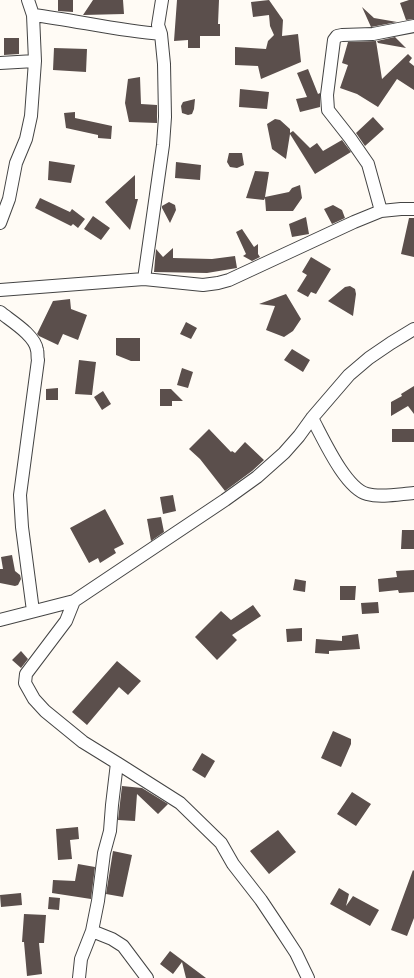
<!DOCTYPE html>
<html>
<head>
<meta charset="utf-8">
<style>
  body { margin:0 }
  canvas { display:block; background:#fffbf5 }
</style>
</head>
<body>
<canvas width="414" height="978"></canvas>
<script>
const ctx = document.querySelector('canvas').getContext('2d');
ctx.lineJoin = 'round';
function fill(path, color) { ctx.fillStyle = color; ctx.fill(path, 'evenodd'); }
function strokePath(path, color, width, dash) { ctx.strokeStyle = color; ctx.lineWidth = width; ctx.lineCap = dash ? 'butt' : 'round'; ctx.setLineDash(dash || []); ctx.stroke(path); }
fill(new Path2D(`
  M58,0h15v12l-15,-1z
  M93,0h30l1,14 -41,1z
  M177,0h42l-1,24h2v12h-20v12h-12v-8l-14,1z
  M269,0l14,20 -1,16 16,-2 3,28 -40,17 -3,-13 -23,-1v-18l31,2 2,-8 6,-6 -4,-9 -1,-11 -16,2 -2,-15z
  M409,0h5v19l-8,1 -6,-17z
  M362,7l12,11 23,4 -26,5z
  M395,37l11,11 -28,-5 -1,-2z
  M4,38h15v16l-15,1z
  M376,41l6,38 26,-25 4,4 -3,4 5,4v24l-17,-11 -19,28 -21,-13 -17,-6 8,-23 -6,-2 6,-21z
  M54,48l33,1 -1,23 -33,-2z
  M308,69l10,25 2,-1v14l-20,5 -4,-13 11,-2 -10,-24z
  M140,77l1,27 16,1v18l-28,-1 -4,-19 3,-24z
  M240,89l29,3 -2,17 -28,-2z
  M195,99l-1,10 -2,5 -4,1 -6,-2 -1,-7 2,-4z
  M75,112v6l37,8 -1,13 -13,-1v-3l-32,-7 -2,-15z
  M373,117l11,12 -19,17 -9,-13z
  M275,119l5,1 10,9v4l3,-2 17,17 7,-5 6,8 19,-11 9,12 -36,22 -25,-40 -4,25 -14,-10 -5,-25z
  M229,153h13l2,12 -7,3 -7,-1 -3,-5z
  M49,161l26,4 -4,18 -23,-3z
  M176,162l25,3 -1,15 -25,-2z
  M255,171l14,1 -4,25 24,-5 3,-4 8,-3 2,13 -9,13h-27l-1,-13 -1,2 -18,-2z
  M135,175v24h3l-8,31 -25,-28z
  M40,198l30,14 2,-3 13,10 -7,9 -5,-4 -2,2 -36,-18z
  M169,202l6,3 1,5 -6,13 -8,-15v-2z
  M333,205l9,5 3,8 -13,6 -8,-15z
  M93,216l17,12 -9,12 -17,-11z
  M306,217l3,17 -17,3 -3,-13z
  M409,218h5v39l-13,-3z
  M242,229l12,18 4,-3v10l2,3 -8,4 -9,-5 3,-2 -10,-22z
  M173,248v10l39,1 23,-3 2,12 -30,5 -53,-1 2,-23 7,8z
  M311,257l20,12 -15,25 -5,-2 -3,5 -11,-6 10,-16 -5,-3z
  M350,286l5,3 1,5 -3,22 -25,-15 17,-14z
  M286,294l15,25 -8,12 -9,6 -18,-7 9,-24 -16,-2z
  M70,299l1,10 16,6 -9,25 -15,-6 -5,11 -19,-9 -2,-2 16,-33z
  M186,322l11,6 -6,11 -11,-5z
  M116,338h24v23h-9l-15,-6z
  M292,349l18,11 -7,12 -19,-12z
  M79,360l17,2 -4,33 -17,-1z
  M182,368l11,4 -5,16 -11,-3z
  M414,386v28l-6,-8 -17,10v-14l11,-6 -1,-2z
  M58,388v12h-12v-11z
  M160,389h11l12,12h-11v5h-12z
  M103,391l8,13 -9,6 -8,-13z
  M209,429l22,23 1,-1 3,2 10,-11 19,18 -12,11 -27,20 -25,-32 -11,-10z
  M392,429h22v13h-22z
  M173,495l3,16 -13,3 -3,-17z
  M105,509l19,35 -10,5 2,4 -16,10 -2,-5 -9,5 -19,-35z
  M161,517l3,15 -13,9 -4,-22z
  M402,530h12v19h-13z
  M12,555l3,16 5,4 1,4 -3,6 -3,1 -15,-3v-14h3l-2,-12z
  M414,570v22l-15,1 -1,-3 -19,2 -1,-13 19,-2 -1,-6z
  M295,579l11,2 -1,11 -12,-2z
  M340,586h16l-1,14h-15z
  M378,602l1,11 -17,1 -1,-11z
  M253,605l8,11 -29,19 5,5 -20,20 -22,-23 26,-26 10,9z
  M302,628v13l-15,1 -1,-13z
  M358,634l2,15 -31,2v3l-14,-1 1,-14 26,2v-5z
  M21,651l7,8 -7,9 -9,-8z
  M117,661l24,20 -13,14 -9,-8 -32,38 -15,-13z
  M333,731l18,8v5l-10,23 -20,-9z
  M202,753l13,8 -10,17 -13,-8z
  M122,786l20,2 26,16 -10,10 -21,-20 -2,27 -17,-1z
  M352,792l19,12 -15,22 -19,-12z
  M78,827l1,12 -9,1 2,19 -14,1 -2,-31z
  M278,830l18,22 -27,22 -19,-23z
  M113,851l19,4 -9,42 -17,-3z
  M78,864l17,3 -4,32 -39,-6 1,-13 22,1z
  M413,870l1,1v47l-7,18 -16,-6z
  M339,888l10,6 -3,12 7,-10 26,14 -9,16 -40,-22z
  M21,893l1,12 -21,2 -1,-12z
  M49,897l11,1 -1,12 -11,-1z
  M24,914l22,1 -2,28h-5l3,31 -15,2 -3,-34h-2z
  M170,951l36,27h-20l-4,-16 -9,12 -13,-10z`), '#5b4f4c');
const street = new Path2D(`
  M33,15c42,5 85,16 128,19
  M0,63l35,-2
  M381,211l-13,-47 -18,-26 -22,-28 -1,-15 7,-55 3,-4 5,-1 31,-1 41,-8
  M0,223l9,-24 7,-36 10,-24 5,-23 4,-55 -2,-46 -5,-15
  M144,279l19,-134 2,-28 -1,-53 -3,-30 -3,-9 4,-25
  M0,290l144,-11 59,6 15,-2 11,-3 125,-58 27,-11 20,-2h13
  M0,312c11,9 35,23 37,38 1,3 0,7 1,10l-18,135 2,32 11,84
  M312,418c11,20 33,70 55,76 14,4 33,0 47,-1
  M74,601l-8,20 -40,53 -1,9 9,16 11,12 38,31 34,21 -5,42 -2,26 -6,22 -6,48 -6,30 -11,28 -2,19
  M0,620l74,-19 151,-101 32,-23 27,-24 15,-17 13,-18 37,-43 20,-17 22,-15 23,-14
  M117,763l63,40 41,40 12,21 28,36 18,27 17,26 12,25
  M92,931l20,8 11,7 24,32`);
strokePath(street, '#444', 14);
strokePath(street, '#fff', 12);
</script>
</body>
</html>
